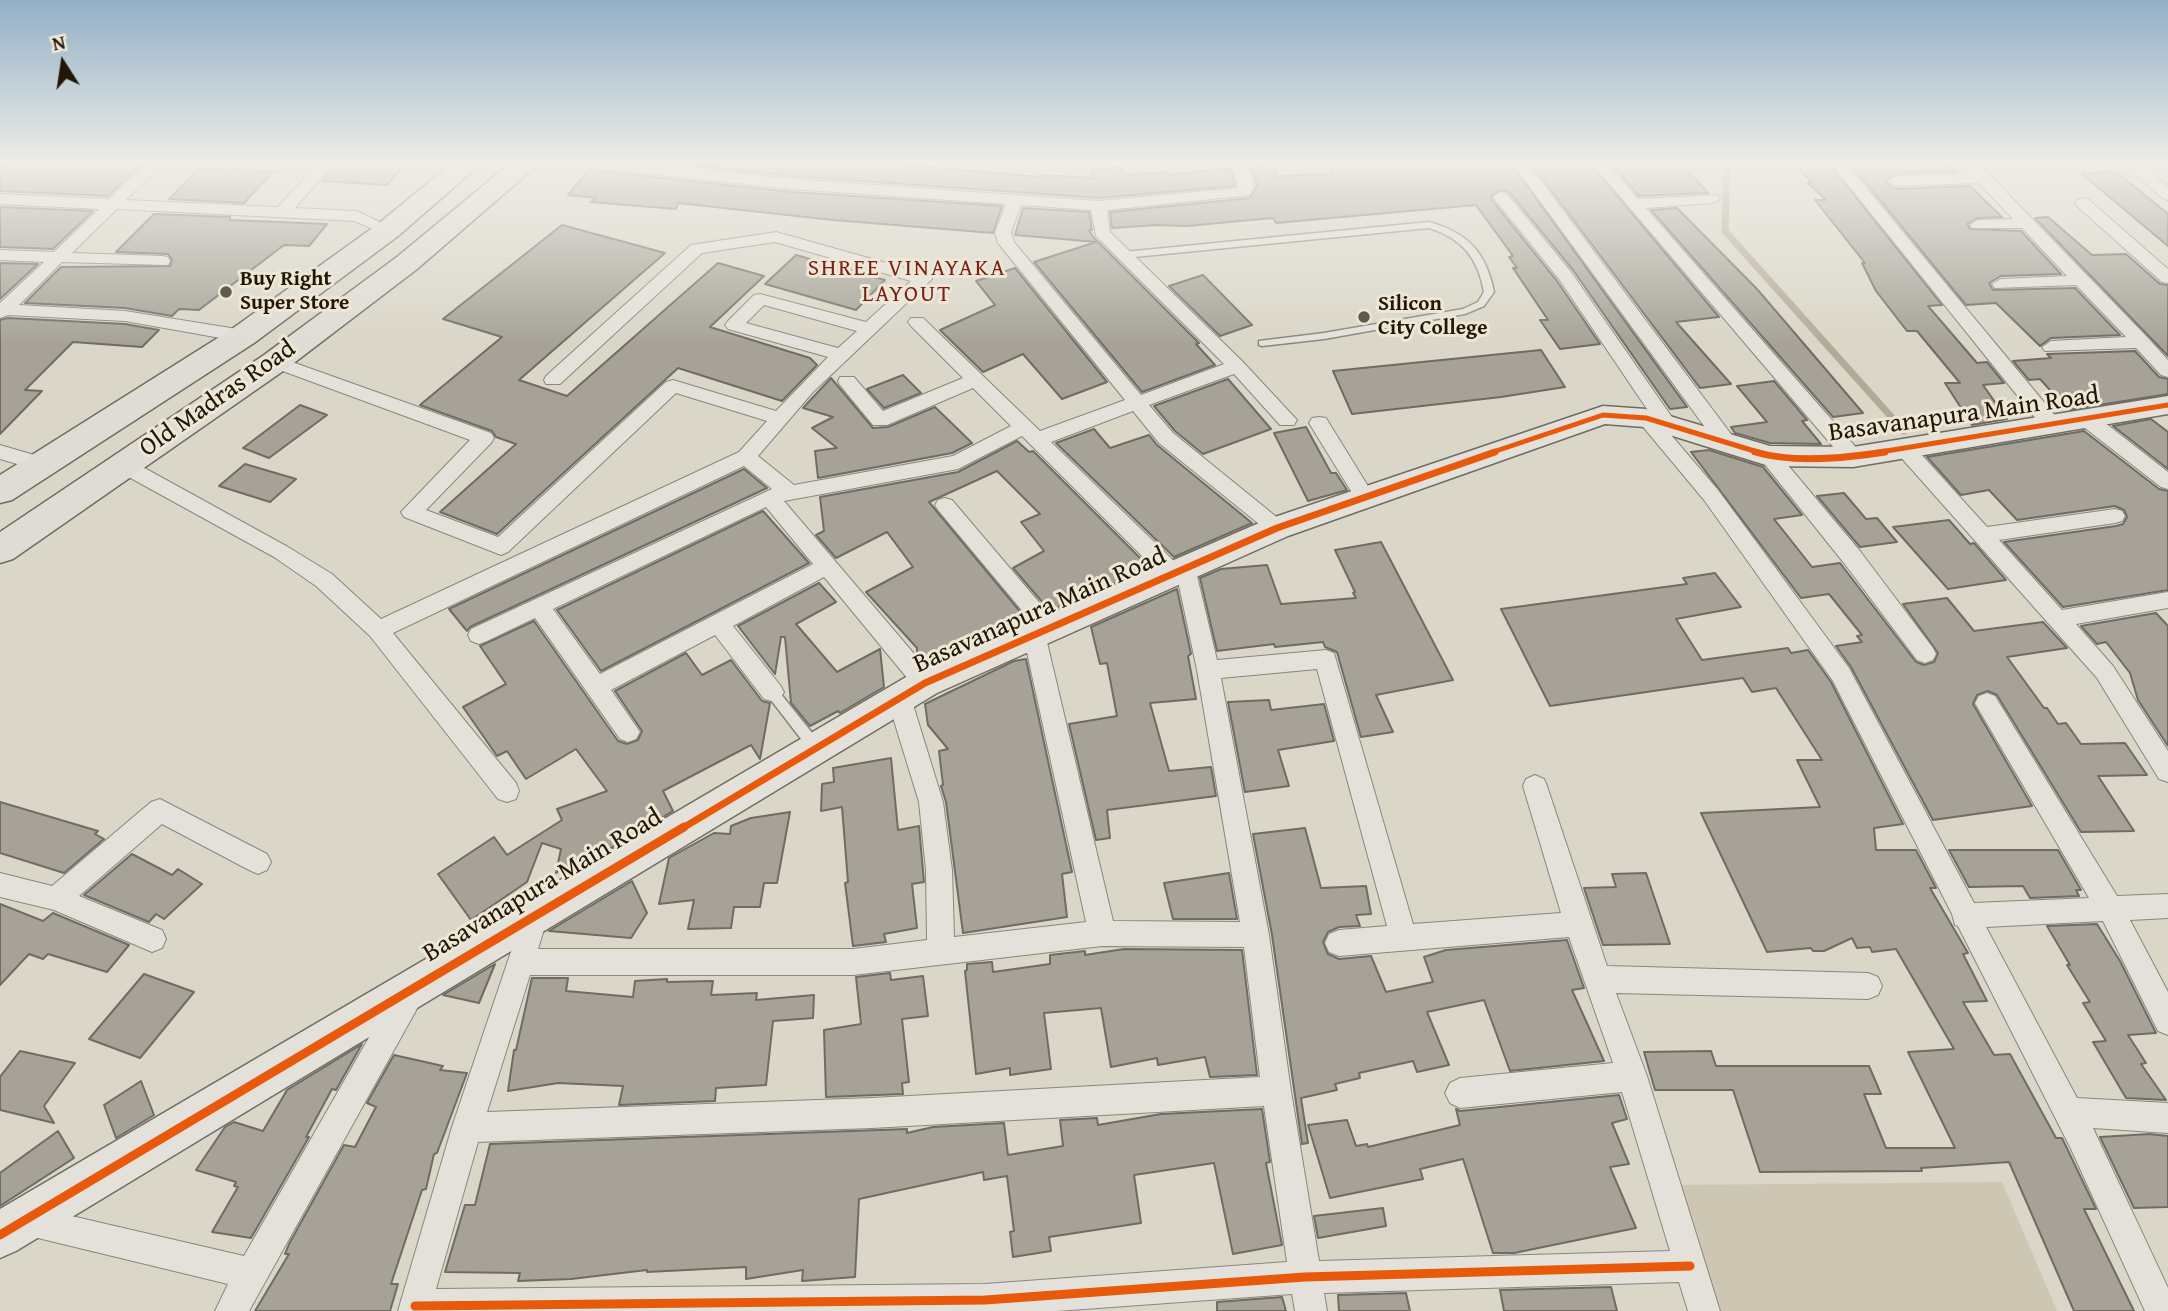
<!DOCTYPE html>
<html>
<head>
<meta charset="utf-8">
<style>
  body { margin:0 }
  #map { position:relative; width:2168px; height:1311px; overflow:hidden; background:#dad6c8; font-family:"Gentium Book Plus",serif }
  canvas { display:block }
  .north { position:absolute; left:28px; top:28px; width:70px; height:70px; -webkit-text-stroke:5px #ece7d6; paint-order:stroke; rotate:348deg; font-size:19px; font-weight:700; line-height:28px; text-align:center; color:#231607 }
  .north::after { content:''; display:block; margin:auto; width:24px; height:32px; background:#231607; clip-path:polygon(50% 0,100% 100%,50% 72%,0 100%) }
</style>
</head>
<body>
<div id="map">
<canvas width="2168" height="1311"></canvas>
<div class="north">N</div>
</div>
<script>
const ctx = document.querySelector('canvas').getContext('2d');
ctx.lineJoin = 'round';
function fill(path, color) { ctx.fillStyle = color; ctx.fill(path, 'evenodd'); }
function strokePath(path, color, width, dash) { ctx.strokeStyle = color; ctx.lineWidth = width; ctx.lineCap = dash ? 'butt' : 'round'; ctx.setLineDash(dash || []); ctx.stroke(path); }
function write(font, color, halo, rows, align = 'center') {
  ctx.font = font + ' "Gentium Book Plus",serif'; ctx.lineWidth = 6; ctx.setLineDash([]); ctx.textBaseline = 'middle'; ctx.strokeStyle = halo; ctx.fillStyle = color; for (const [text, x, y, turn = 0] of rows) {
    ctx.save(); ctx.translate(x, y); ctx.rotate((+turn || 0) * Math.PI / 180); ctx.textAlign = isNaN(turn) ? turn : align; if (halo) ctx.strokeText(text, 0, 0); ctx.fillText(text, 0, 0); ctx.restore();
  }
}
fill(new Path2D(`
  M2002,1182l55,129h-340l-39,-126z`), '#cdc6b3');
strokePath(new Path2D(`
  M1727,161l-2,70 179,200`), '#b2aa96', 7);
const building = new Path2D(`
  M22,161h123l-37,35 -108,-5v-24z
  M338,161h70l-21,24 -65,-4z
  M649,161h213l178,16v-2l54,3 -2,-8 30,-3 2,8 42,-3 2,3 63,-7 4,18 -136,12 -307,-22z
  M1330,161h179l178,246 -17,2 -97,-139 -64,-78 -7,-2 -10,5 -1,4 66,82 43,63 -40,5 -20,-29h8l-35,-52h4l-8,-11 4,-1 -37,-51 -200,18 -3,-5 -86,8 -31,-1 -44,3 -2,-16 140,-14 7,-12 -5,-20 21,-3 3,13 57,-2z
  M1529,161h59l131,156 -43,5 55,62 -31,4z
  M1609,161h70l29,32 -69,3z
  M1792,161h35l115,144 -14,1 49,57 10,-1 17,21 -21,2 24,34 -35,6 -27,-42h15l-43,-52h-10l-31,-40 -14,-28h3l-50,-63h11l-18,-17h4z
  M1848,161l97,1 11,10 -61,1 -10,9 10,7 75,-3 32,31 -25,1 -10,6 3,5 51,2 40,43 -60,2 -12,7 4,7 82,-2 45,47 -69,3 -11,8 -44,-43 -30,2z
  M199,169l74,3 -29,31 -75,-4z
  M589,170l203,22 210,14 -9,27 -160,-13 -155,-17 -2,6 -85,-7 5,-4 -28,-3z
  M2115,171l53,43v32l-86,-72z
  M0,207l93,4 -40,38 -53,-2z
  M1023,208l66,4 3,18h-3l5,8 105,105 -3,1 19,21 -73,27 -108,-130 62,-20 -81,-7z
  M1677,208l80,81 106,124 -30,4 -182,-207z
  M154,214l76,3v3l97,4 -18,22 -25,-1 -85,65 -20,-1 -7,7 -47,-8 -100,-5 36,-36 109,-1 2,-6 -4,-6 -52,-2z
  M2048,217l44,38 34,-1 34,30 8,1v71l-133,-138z
  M562,225l103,28 -146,127 48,16 151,-133 46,13 -54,51 100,31 7,7 -35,36 -104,-33 -181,166 -57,-22 76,-68 -20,-7 -4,-6 -72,-26 82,-68 -59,-18z
  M796,255l89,25 -29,30 -91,-26z
  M0,263l38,1 -38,35z
  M1015,268l92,114 -45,17 -39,-45 -40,18 -43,-42 55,-25 -19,-24z
  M1203,275l49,50 -32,11 -51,-50z
  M8,318l117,6 34,6 -17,17 -69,-5 -48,48 17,1 -42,43v-114z
  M1541,350l24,37 -64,10 -149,17 -19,-43z
  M2135,351l24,26 9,2v15l-100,16 -28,-31 -11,1 -16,-19 38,-3 -4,-4z
  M903,375l18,18 -37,15 -17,-19z
  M831,378l42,50 15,-1 47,-20 37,36 -20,10 -134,25 -3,-27 22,-3 -25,-20 21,-11 -30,-9z
  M1228,379l43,50 -68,25 -28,-23 -21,-25z
  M1774,381l33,39 -5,1 19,23 -51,-1 -35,-10 -4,-6 36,-5 -30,-36z
  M300,405l27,10 -58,43 -26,-10z
  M2151,419l17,13v37l-55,-43z
  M1306,427l25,46h5l11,17 -39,11 -34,-68z
  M1094,429l16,19 39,-13 8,10 95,78 -78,34 -118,-114z
  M2084,431l75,58 9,2v99l-105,17 -59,-65 112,-16 7,-2 4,-7 -3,-7 -9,-4 -98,14 -28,-30 -28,5 -34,-38z
  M1017,441l12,11 4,-1 117,117 -96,41 -7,-6 -3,1 -31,-36 31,-17 -23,-29 19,-8 -43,-43 -68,31 94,113 -97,49 -9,-10v-6l-51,-56 47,-25 -26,-35 -51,26 -20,-23 8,-4 -4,-34 138,-25z
  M1709,450l54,17 39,48 -28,4 38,48 28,-4 76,99 8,3 10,-3 4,-9 -35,-49 44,-6 27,33 69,-9 24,26 -60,9 37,51h3l11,16 8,-1 15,21 44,-1 22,32 -49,1 36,55 -53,1 -84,-137 -9,-4 -11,4 -4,9 59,102 -99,14 -82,-153 -15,-21 26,-4 -5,-6 5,-1 -33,-41 -28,4 -110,-146z
  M245,464l51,15 -26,23 -51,-16z
  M744,469l23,19 -297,139 -3,4 -18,-22z
  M1844,493l22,26 11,-1 20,24 -37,5 -43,-51z
  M763,511l46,52 -208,108 -44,-61z
  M1949,520l21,24 4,-1 32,37 -58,9 -55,-62z
  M1381,542l72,138 -77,15 17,37 -32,5 -24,-85 -12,-5 -2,-5 -48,5 -1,-3 -57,7 -17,-73 21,-9 46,-4 14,39 75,-6 -3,-5 2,-1 -20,-42z
  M1715,573l26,34 -65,12 26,41 86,-12 3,5 17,-3 23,32 72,142 -29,4 2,22h40l20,38h-6l38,65 -5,1 24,47 -24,1 31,53 16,-1 46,84h6l34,71h-12l50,102h-60l-65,-149 -88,6 1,3 -162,1 -27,-82h-78l-11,-38 67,-1 5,15h153l12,28h-17l22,54h69l-47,-96 46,-3 -58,-100 -24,3 -2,-5 -13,1 -5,-10 -28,13h-11l-2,-3 -44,4 -66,-139 119,-6 -23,-47h25l-46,-72 -24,4 -9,-14 -193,28 -49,-97 186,-25 -4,-6z
  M819,583l17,19 -40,22 41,48 43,-23 4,38 -44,26 -2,-2 -28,15 -19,-23 -6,-66h-4l-6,37 -37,-48z
  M1177,589l14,65 -3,2 8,43 -46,4 19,68 42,-4 5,29 -109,14 3,28 -14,2 -27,-116 48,-8 -10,-53 -7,1 -9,-37z
  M2156,613l12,13v120l-30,-46 -8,-27 -24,-31 -9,2 -16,-18z
  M534,621l84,120 9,3 11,-4 4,-9 -27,-40 71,-38 16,22 29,-15 31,41 8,2 -10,56 -9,-14 -88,46 10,20 -91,54 -3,-7 -23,15 5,-24 -19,-6 -15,39 -56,38 -33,-46 56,-37 13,18 55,-35 -5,-11 50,-18 -31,-42 -50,30 -19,-28 -10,5 -34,-49 43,-23 -26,-38z
  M1026,659l46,213 -10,2 5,43 -104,16 -17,-131 -5,-16 2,-1 -4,-34 9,-2 -20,-24 -3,-21 89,-43z
  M1269,700l2,10 53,-6 10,37 -56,9 11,36 -44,6 -17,-90z
  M891,758l7,72 21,-4 5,56 -12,2 5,44 -33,6 2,8 -33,4 -8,-63 3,-1 -6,-75 -21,4 1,-27 12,-2 -1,-14z
  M0,802l98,29 -3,3 9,5 -40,34 -64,-20z
  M790,812l-13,71h-13l-4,24h-26l-3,21 -43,1 6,-29 -35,4 10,-46 45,-25 16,1 1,-8 20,-8z
  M1305,828l16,60 45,-2 5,28 -15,1 4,11 -21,1 -11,5 -5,10 5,12 11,5 32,-3 15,36 47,-10 -9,-25 22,-7 121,-10 17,48 -12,2 32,71 -94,10 -26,-71 -57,12 22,53 -32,7 -4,-11 -54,12 1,5 -25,6 2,6 -36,8 7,45 -6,1 -30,-209 -19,-101z
  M1949,850h109l23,40h-5l3,6 -49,2 -7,-12 -54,1z
  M132,854l40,21 6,-6 24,15 -38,35 -8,-5 -7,8 -65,-27z
  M1229,873l8,46h-64l-9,-36z
  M1646,873l24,71 -67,1 -19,-57 32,-1 -4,-13z
  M632,881l15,32 -16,25 -82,-7z
  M0,904l43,17 10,-8 76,32 -22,27 -59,-18 -5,5 -14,-5 -29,31z
  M2097,924l23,37 36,72 -28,2 18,28 -5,1 25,36 -40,-2 -33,-56 13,-1 -23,-38 7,-1 -23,-37h3l-23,-39z
  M1124,949l118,1 15,125 -47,2 -5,-20 -47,8 -1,-7 -46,9 -10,-59 -57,5 7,56 -41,6v-7l-34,6 -11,-103 2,-1v-6l25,-2 1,10 57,-8v-9l35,-4v4z
  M495,964l-16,39 -36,-8z
  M890,973l1,7 32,-4 5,40 -26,3 7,63 -7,1 1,11 -77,3 -2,-67 37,-6 -5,-47z
  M144,974l50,18 -54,66 -51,-19z
  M532,978h36l-2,13 67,6 2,-16 32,-2v3l46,-1 -2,14 46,-2 -1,7 58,-5 -1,23 -40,3 -7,64 -50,3 -1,13 -96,4 4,-19 -65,-3 -50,8 6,-41h2z
  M362,1044l-26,46 -4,-1 -26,48h3l-58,101 -39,-6 26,-45 -4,-1 2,-4 -40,-12 29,-43 9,-5 29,9 24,-41z
  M20,1051l55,12 -31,43 10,17 -54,-13v-33z
  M394,1055l49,11 -3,4 27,3 -30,80 -3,1 -8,35 -4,1 -31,94h7l-8,27h-135l34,-57h-4l4,-10 55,-99 11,2 21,-40 -9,-4z
  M141,1081l13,34 -38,23 -12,-33z
  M1619,1095l8,24 -15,4 17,41 -19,3 26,61 -122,25h-21l-30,-94 -43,10 3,10 -93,19 -22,-73 39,-5 9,26 11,-2 1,3 92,-22 -4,-16 4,2z
  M1262,1109l8,53 -4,1 16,82 -49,9 -19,-91 -80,12 7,48 -92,14 2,14 -38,6 -3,-25 4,-1 -7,-55 -23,4 -1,-8 -124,27 -4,78 -53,4 1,-11 -57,9v-12l-99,5v-2l-76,9 -53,2 2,-8 -75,-1 20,-67h10l15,-61 417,-15v4l26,-6 71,-4 4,32 55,-9 -3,-26 37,-2 1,7 63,-11z
  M58,1131l16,27 -74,48v-33z
  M2149,1134l19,2v71l-34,1 -34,-71z
  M1383,1208l3,18 -68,12 -4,-22z
  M1611,1287l6,24h-113l-4,-21z
  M1406,1293l4,18h-71l-1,-16z
  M1282,1297l4,14h-69v-9z`);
fill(building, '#a6a298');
strokePath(building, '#706c63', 2);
const lane = new Path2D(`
  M1429,222c39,11 57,30 65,70l-10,14 -19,8 -141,25 -62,7 -3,-1v-4l65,-8 139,-24 15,-7 6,-10c-6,-34 -22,-54 -55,-64l-305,30 -4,-3 4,-3z
  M772,687l4,1 45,56 2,4 -2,4 -5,1 -5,-1 -43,-56 -2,-4 2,-4z`);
const street = new Path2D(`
  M149,161h16l-39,39 152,7 33,-36 -123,-5 -7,-5h155l-41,47 62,3 39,19 -8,5 -34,-14 -237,-12 -45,44 90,3 6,1 2,4 -2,4 -106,-3 -43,43 106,6 118,19 9,6 -3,4 -6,2 -118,-21 -117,-6 -8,3v-15l44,-41 -44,-2v-10l54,2 45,-43 -99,-5v-10l109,5z
  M570,161h52l170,18 307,22 139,-13 -6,-27h16l6,26 -4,8 -143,15 3,22 133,130 54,58 -3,5h-14l-46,-51 -85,31 24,28 111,90 3,5 -3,5 -7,3 -7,-3 -111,-90 -26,-32 -82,31 127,123 8,-4 8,2 23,97 109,-10 8,3 79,271 148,-11 -38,-127 3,-7 9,-4 9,4 3,7 60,180 261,7 10,4 4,9 -4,9 -10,4 -252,-6 31,83 73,235h-32l-9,-29 -355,11 3,18h-32l-3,-17 -235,17h-659l54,-184 74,-220 9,-3 9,3 4,9 -10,33h315l74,-9 -1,-70 -7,-68 -32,-104 4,-7 8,-2 8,2 4,7 32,104 9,68 2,67 132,-15 -63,-288 3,-6 9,-2 -97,-116 -3,-5 3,-5 7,-2 7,2 108,127 -3,6 -12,1 68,287 127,1 -43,-252 -19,-89 -12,-1 -144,-144 -64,33 -174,32 149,175 4,7 -4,7 -8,2 -8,-2 -93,-113 -91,49 47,59 4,7 -4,7 -8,2 -8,-2 -49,-64 -104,55 29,42 -4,7 -8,3 -8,-3 -85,-121 -48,23 -8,3 -8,-3 -3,-6 3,-6 301,-140 -28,-23 -351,167 123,150 3,8 -3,8 -9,3 -9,-3 -128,-163 -54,-50 -42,-29 -158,-87 -3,-5 3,-5h14l158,87 44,27 49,45 358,-167 28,-31 -91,-28 -168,159 -7,3 -97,-38 -3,-5 69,-72 -201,-74 -3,-4 3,-4h12l210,75 3,5 -3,5 -65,67 72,27 168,-155 7,-2 103,31 52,-54 -100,-28 -3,-4 3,-4 26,-26 6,-1 106,28 45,-41 -136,-39 -73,11 -142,131h-14l-2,-4 2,-4 145,-131 85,-13 153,43 3,4 -119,113 -55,64 36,29 159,-29 58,-30 -38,-38 -86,37h-14l-33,-40 -2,-4 2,-4h14l29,34 80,-33 -52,-52 -3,-4 3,-4h12l117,113 85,-31 -127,-157 -3,-11 11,-28 -214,-15 -215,-23zM1021,205l70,5 5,26 128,128 -83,31 -127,-153 -3,-10zM764,305l93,26 -19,17 -92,-25zM766,507l47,57 -213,110 -47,-65zM1317,669l70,257 -48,4 -10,4 -4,9 4,9 10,4 230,-19 44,126 -153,15 -10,5 -5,10 5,10 10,5 162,-16 48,159 -351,10 -28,-170 -22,-156 -48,-257zM1102,946l142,1 16,130 -388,21 -385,14 43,-137h323zM1264,1106l23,156 -302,22 -549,5 42,-147 394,-14z
  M1511,161h15l208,277 3,5 -3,5h-14z
  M1590,161h15l33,38 80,-4 2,3 -2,3 -6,2 -66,5 214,244 3,5 -3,5h-14z
  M1829,161h15l214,258 3,5 -3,5h-14z
  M1960,161h16l172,177 20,22v17l-7,-2 -25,-27 -91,3 -3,-4 9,-6 75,-4 -50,-52 -81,3 -3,-4 9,-5 66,-3 -45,-48h-50l-2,-3 8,-5 35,-1 -34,-36 -84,3 -8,-5 8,-5 76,-2z
  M2127,161h16l2,6 23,20v13l-6,-2 -29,-26z
  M1501,192l6,2 64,78 105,151 -3,5 -7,1 52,61 131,178 125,235 115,-5 -114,-195 4,-7 8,-3 8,3 122,200 51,-2v24l-38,2 38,72v43l-10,-4 -55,-110 -117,6 91,171 91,5v30l-75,-5 75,160v23h-23l-74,-162 -113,-223 -3,-1 -3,-11 -119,-233 -129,-181 -65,-78 -3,-4 3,-4 10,-2 -90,-133 -66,-82z
  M2083,198l6,2 79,69v14l-6,-1 -85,-76 -2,-3 2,-3z
  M2088,414l7,1 73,57v17l-7,-2 -80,-62 -3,-5 3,-5z
  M1319,417l7,1 45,73 3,5 -3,5h-14l-48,-78 3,-5z
  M1904,441l7,2 76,84 128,-18 7,2 3,5 -3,5 -7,2 -116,17 63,70 106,-18v16l-92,16 37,42 55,85v31l-9,-3 -62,-101 -200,-225 -3,-5 3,-5z
  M0,445l48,14 3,5 -3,5 -7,2 -41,-12z
  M1769,449l7,2 84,100 73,97 3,6 -3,6 -8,3 -8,-3 -73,-97 -82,-102 -3,-5 3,-5z
  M160,799l107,55 4,8 -4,8 -9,4 -9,-4 -87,-46 -83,72 83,34 4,9 -4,9 -10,4 -98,-42 -54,-13v-24l52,13 99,-84z
  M409,982l10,3 4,10 -4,10 -170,306h-34l13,-27 -215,-52 -5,-11 5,-11 11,-5 220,51 155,-271z`);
const secondary = new Path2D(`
  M2168,396v18l-315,53 -84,-1 -125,-39 -39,-3 -317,112 -351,157 -921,558 -16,7v-49l913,-536 353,-153 337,-114 43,3 124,37 83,1z`);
const highway = new Path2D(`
  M455,161h29l-86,75 -144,107 -242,157 -12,3v-28l232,-146 146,-105z
  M513,161h29l-125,108 -131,100 -273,190 -13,4v-31l264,-177 133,-98z`);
strokePath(lane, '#8a867d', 3);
strokePath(street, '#8a867d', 2);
strokePath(secondary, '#706c63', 3);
strokePath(highway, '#706c63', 3);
fill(lane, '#e3e1da');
fill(street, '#e3e1da');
fill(secondary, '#e3e1da');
fill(highway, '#dedcd4');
strokePath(new Path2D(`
  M1490,453l113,-38 43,3 115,35
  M1874,453l294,-48`), '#e8590c', 5);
strokePath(new Path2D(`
  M1755,452c37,11 92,6 130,0
  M681,829l244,-146 352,-155 218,-76`), '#e8590c', 7);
strokePath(new Path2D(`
  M0,1235l684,-408
  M415,1306l570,-6 320,-23 385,-11`), '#e8590c', 9);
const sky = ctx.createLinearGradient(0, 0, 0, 345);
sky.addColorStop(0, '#92b0c7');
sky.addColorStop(0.47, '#eeede6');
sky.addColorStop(1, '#eeede600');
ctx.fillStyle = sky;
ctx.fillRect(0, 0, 2168, 345);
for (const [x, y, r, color] of [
  [226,292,7,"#63594b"],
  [1364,317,7,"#63594b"]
]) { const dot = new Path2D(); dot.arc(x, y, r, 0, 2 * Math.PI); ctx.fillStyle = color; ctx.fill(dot); strokePath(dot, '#ece7d6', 2.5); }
write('bold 21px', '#231607', '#ece7d6', [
  ["Buy Right",240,280],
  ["Super Store",240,304],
  ["Silicon",1378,305],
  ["City College",1378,329]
], 'left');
ctx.letterSpacing = '2px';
write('23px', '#7a1f14', '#ece7d6', [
  ["SHREE VINAYAKA",907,269],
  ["LAYOUT",907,295]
]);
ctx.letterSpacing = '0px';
write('26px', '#231607', '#ece7d6', [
  ["Old Madras Road",218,399,-35],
  ["Basavanapura Main Road",1964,415,-8],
  ["Basavanapura Main Road",1040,611,-24],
  ["Basavanapura Main Road",543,886,-31]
]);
</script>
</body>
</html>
